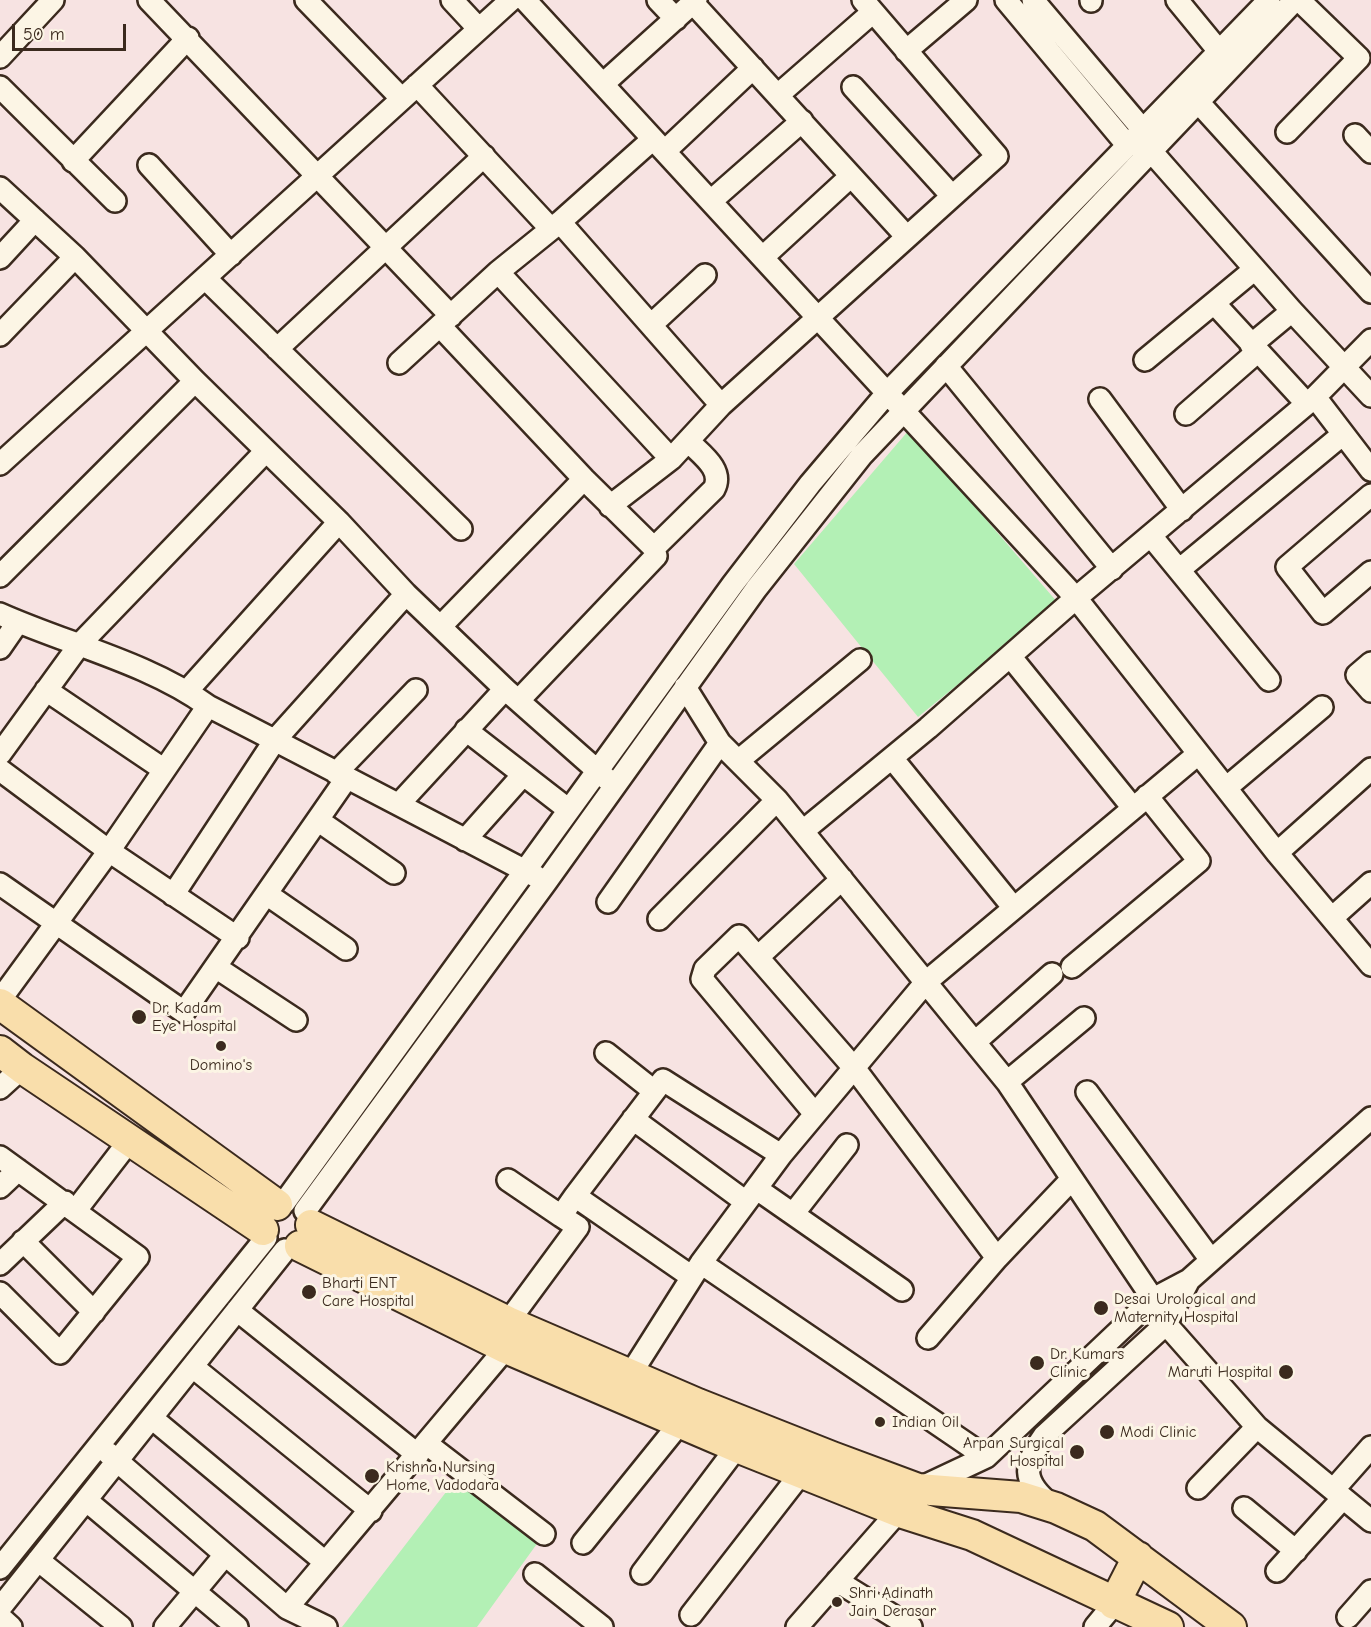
<!DOCTYPE html>
<html>
<head>
<meta charset="utf-8">
<style>
  body { margin:0 }
  #map { position:relative; width:1371px; height:1627px; overflow:hidden; background:#f7e3e2; font-family:"Comic Neue",sans-serif }
  canvas { display:block }
  .scale { position:absolute; left:12px; top:24px; width:114px; height:27px; box-sizing:border-box; border:3px solid #3b2a1e; border-top:0; padding-left:8px; font-size:18px; line-height:21px; white-space:nowrap; color:#3b2a1e; -webkit-text-stroke:4px #fcf5e5; paint-order:stroke }
</style>
</head>
<body>
<div id="map">
<canvas width="1371" height="1627"></canvas>
<div class="scale">50 m</div>
</div>
<script>
const ctx = document.querySelector('canvas').getContext('2d');
ctx.lineJoin = 'round';
function fill(path, color) { ctx.fillStyle = color; ctx.fill(path, 'evenodd'); }
function strokePath(path, color, width, dash) { ctx.strokeStyle = color; ctx.lineWidth = width; ctx.lineCap = dash ? 'butt' : 'round'; ctx.setLineDash(dash || []); ctx.stroke(path); }
function write(font, color, halo, rows, align = 'center') {
  ctx.font = font + ' "Comic Neue",sans-serif'; ctx.lineWidth = 6; ctx.setLineDash([]); ctx.textBaseline = 'middle'; ctx.strokeStyle = halo; ctx.fillStyle = color; for (const [text, x, y, turn = 0] of rows) {
    ctx.save(); ctx.translate(x, y); ctx.rotate((+turn || 0) * Math.PI / 180); ctx.textAlign = isNaN(turn) ? turn : align; if (halo) ctx.strokeText(text, 0, 0); ctx.fillText(text, 0, 0); ctx.restore();
  }
}
fill(new Path2D(`
  M909,430l149,173 -140,114 -124,-153z
  M463,1470l81,64 -67,93h-135z`), '#b3f0b5');
const minor = new Path2D(`
  M149,0l302,316
  M306,0l96,99
  M452,0l27,29
  M525,0l551,598 201,255 94,112
  M658,0l18,19
  M1006,0l122,146
  M1033,0l110,130
  M1091,0v1
  M1177,0l51,62
  M693,3l214,234
  M906,51l60,-51
  M0,57l53,-57
  M603,84l93,-84
  M417,85l134,144
  M0,87l115,114
  M853,87l99,109
  M778,95l95,-83
  M1199,103l172,189
  M1287,132l72,-74 -60,-58
  M1355,135l16,17
  M1143,142l149,169 79,85
  M665,151l88,-83
  M73,161l115,-123
  M149,165l82,90
  M0,188l75,69 120,124 144,141 67,72 99,95 103,91
  M711,201l91,-80
  M560,222l161,183
  M763,257l88,-81
  M0,258l35,-38
  M498,272l173,187
  M205,278l256,251
  M1214,303l92,100
  M651,325l54,-50
  M440,326l144,153 70,69 2,8 -137,144
  M0,335l75,-78
  M1251,345l41,-34
  M277,349l207,-193
  M1145,360l110,-91
  M399,363l99,-91 62,-50 93,-83
  M946,366l166,203
  M1315,397l56,73
  M1100,399l82,111
  M1186,414l71,-62
  M0,464l511,-464
  M1371,495l-84,72 36,46 48,-41
  M610,506l61,-47 50,-54 276,-249 -134,-156
  M1151,536l118,144
  M654,548l60,-59c10,-19 -12,-34 -25,-47
  M1179,570l163,-135
  M0,576l195,-195
  M0,614c67,30 149,49 208,92 110,56 220,114 329,171
  M441,626l143,-147
  M0,648l18,-26
  M1010,656l123,152
  M1371,663l-14,12 14,16
  M685,687l35,56 57,57 230,282 146,217 13,25 91,103 114,94
  M46,690l117,79
  M187,691l152,-169
  M466,730l103,80
  M0,754l80,-110 185,-192
  M892,758l121,149
  M738,761l122,-101
  M0,770l109,81 129,87
  M336,773l80,-83
  M1226,788l96,-81
  M399,804l106,-115
  M319,821l75,52
  M803,831l125,-103 148,-130 239,-201 56,-57
  M465,840l57,-64
  M1277,853l94,-84
  M0,884l184,128 162,-233
  M173,895l102,-155 131,-146
  M268,895l78,54
  M608,902l112,-159
  M1333,917l38,-34
  M659,919l118,-119
  M758,957l84,-78
  M1072,967l127,-106 -52,-65
  M217,968l79,52
  M0,1000l109,-149 99,-145
  M975,1042l77,-68
  M606,1053l48,38
  M1007,1082l77,-64
  M0,1088l22,-20
  M1087,1092l124,168
  M815,1114l-113,-135 3,-10 34,-33 116,133 142,189
  M633,1119l113,83
  M0,1157l138,100 -78,96 -60,-60
  M508,1180l53,36
  M0,1187l18,-17
  M757,1189l145,101
  M284,1203l449,-619 77,-100 78,-92 381,-392
  M76,1210l54,-70
  M305,1211l241,-329 210,-293 106,-134 433,-455
  M793,1214l54,-69
  M23,1241l71,71
  M701,1263l285,194
  M0,1264l65,-62
  M692,1277l-117,-81 88,-116 118,75
  M237,1310l181,145
  M508,1322l70,-95 -17,-11 14,-20
  M928,1338l69,-80 74,-78
  M193,1367l178,144
  M630,1375l71,-112 80,-108 145,-173 272,-228
  M153,1419l172,143
  M427,1444l117,90
  M108,1453l179,155 39,19
  M1198,1488l59,-61
  M1334,1489l37,-42
  M87,1501l150,126
  M1050,1504c-29,-24 -26,-39 -6,-68l122,-112 23,-44
  M1244,1508l52,43
  M583,1543l97,-120
  M38,1560l83,67
  M0,1568l266,-330
  M1277,1571l66,-73
  M642,1573l95,-126
  M535,1574l67,53
  M837,1581l74,46
  M0,1608l285,-358
  M287,1608l219,-260
  M691,1615l111,-143
  M0,1617l11,10
  M1348,1617l23,-26
  M165,1627l60,-72
  M797,1627l121,-138 68,-32 167,-158 36,-19 182,-162
  M1095,1627l19,-23`);
const highway = new Path2D(`
  M0,1004l277,201
  M0,1051l22,17 241,162
  M311,1225l197,97 190,82 134,53 86,32 103,8 35,11 39,18 136,101
  M300,1246l206,102 231,99 163,65 72,23 196,92
  M1114,1604l24,-47`);
strokePath(minor, '#3b2a1e', 26);
strokePath(highway, '#3b2a1e', 34);
strokePath(minor, '#fcf5e5', 21);
strokePath(highway, '#f9deab', 30);
for (const [x, y, r, color] of [
  [139,1017,8,"#3b2a1e"],
  [221,1046,6,"#3b2a1e"],
  [309,1292,8,"#3b2a1e"],
  [1101,1308,8,"#3b2a1e"],
  [1037,1363,8,"#3b2a1e"],
  [1286,1372,8,"#3b2a1e"],
  [880,1422,6,"#3b2a1e"],
  [1107,1432,8,"#3b2a1e"],
  [1077,1452,8,"#3b2a1e"],
  [372,1476,8,"#3b2a1e"],
  [837,1602,6,"#3b2a1e"]
]) { const dot = new Path2D(); dot.arc(x, y, r, 0, 2 * Math.PI); ctx.fillStyle = color; ctx.fill(dot); strokePath(dot, '#fcf5e5', 2); }
write('16px', '#3b2a1e', '#fcf5e5', [
  ["Dr. Kadam",152,1008],
  ["Eye Hospital",152,1026],
  ["Domino's",221,1065,"center"],
  ["Bharti ENT",322,1283],
  ["Care Hospital",322,1301],
  ["Desai Urological and",1114,1299],
  ["Maternity Hospital",1114,1317],
  ["Dr. Kumars",1050,1354],
  ["Clinic",1050,1372],
  ["Maruti Hospital",1272,1372,"right"],
  ["Indian Oil",892,1422],
  ["Modi Clinic",1120,1432],
  ["Arpan Surgical",1064,1443,"right"],
  ["Hospital",1064,1461,"right"],
  ["Krishna Nursing",386,1467],
  ["Home, Vadodara",386,1485],
  ["Shri Adinath",849,1593],
  ["Jain Derasar",849,1611]
], 'left');
</script>
</body>
</html>
